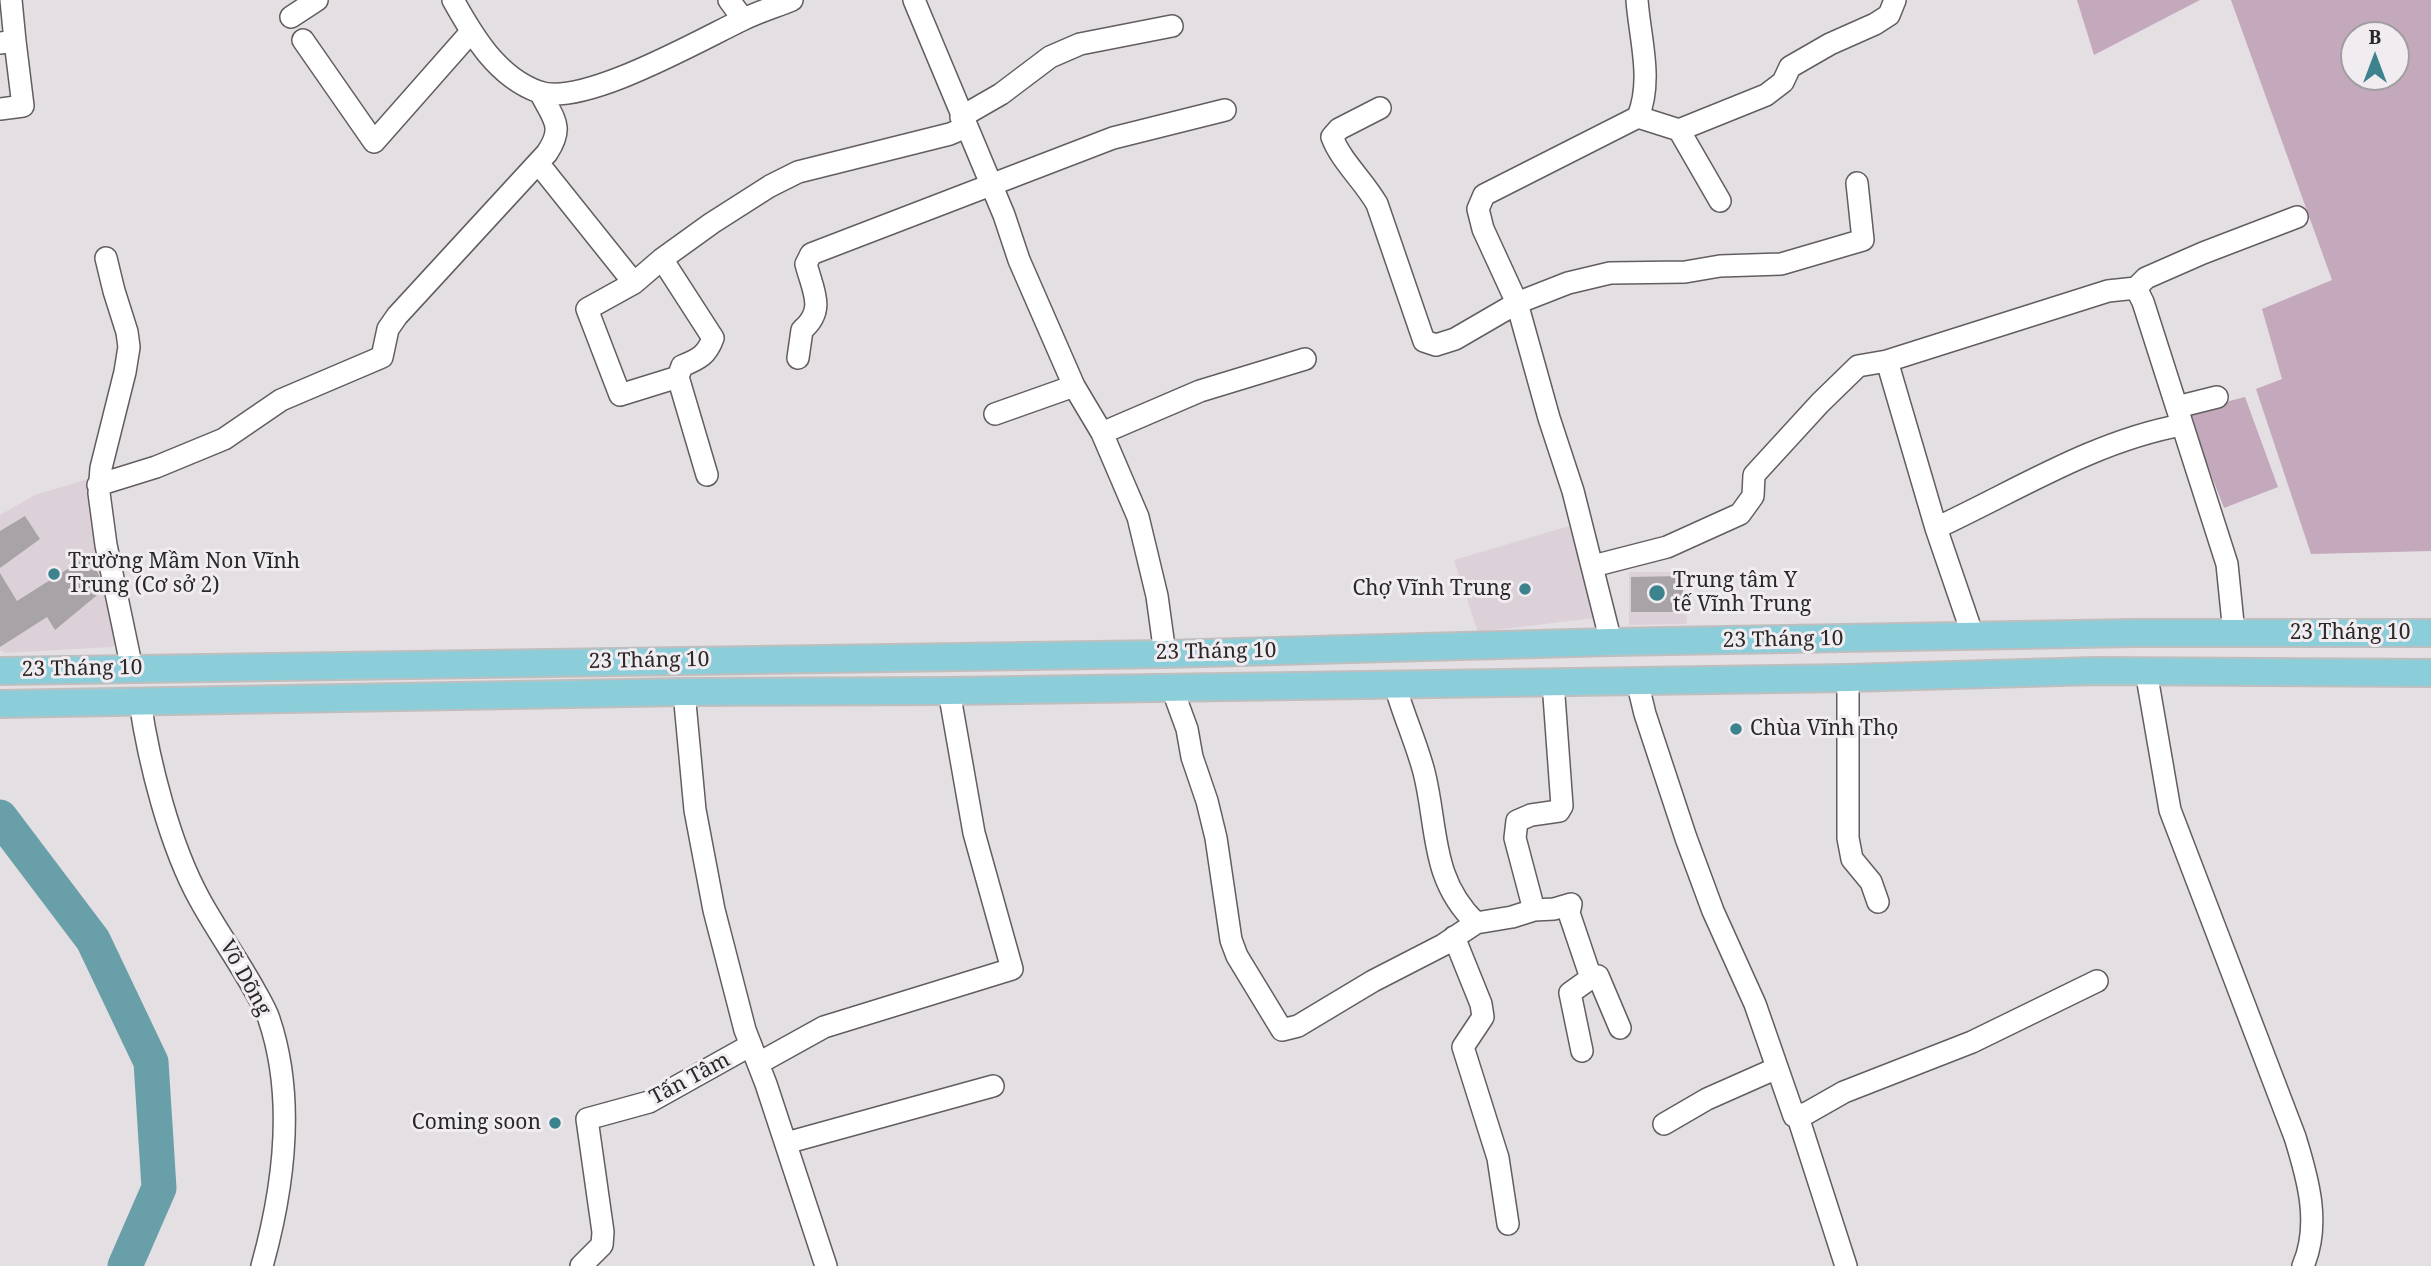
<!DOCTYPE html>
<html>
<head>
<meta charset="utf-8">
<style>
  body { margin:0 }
  #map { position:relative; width:2431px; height:1266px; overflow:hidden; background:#e4dfe2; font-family:"Noto Serif",serif }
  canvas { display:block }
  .north { position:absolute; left:2340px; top:21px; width:70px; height:70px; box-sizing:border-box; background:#f1ecf0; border:2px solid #a19ea0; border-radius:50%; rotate:0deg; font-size:19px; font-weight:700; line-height:28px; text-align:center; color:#2a2829 }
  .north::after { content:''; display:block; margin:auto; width:24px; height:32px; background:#3d838e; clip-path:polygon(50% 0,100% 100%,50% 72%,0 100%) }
</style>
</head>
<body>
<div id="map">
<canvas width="2431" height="1266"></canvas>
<div class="north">B</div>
</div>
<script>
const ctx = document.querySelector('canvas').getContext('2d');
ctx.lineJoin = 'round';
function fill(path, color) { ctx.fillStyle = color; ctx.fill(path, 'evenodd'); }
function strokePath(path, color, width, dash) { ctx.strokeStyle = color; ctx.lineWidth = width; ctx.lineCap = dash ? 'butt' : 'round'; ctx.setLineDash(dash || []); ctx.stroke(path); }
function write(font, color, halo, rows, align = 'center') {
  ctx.font = font + ' "Noto Serif",serif'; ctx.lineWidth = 6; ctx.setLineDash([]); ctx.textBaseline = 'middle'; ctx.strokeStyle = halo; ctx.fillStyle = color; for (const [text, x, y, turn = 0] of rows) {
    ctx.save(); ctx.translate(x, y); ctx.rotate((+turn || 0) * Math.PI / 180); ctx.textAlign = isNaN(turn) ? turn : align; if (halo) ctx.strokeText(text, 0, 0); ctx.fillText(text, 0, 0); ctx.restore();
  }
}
fill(new Path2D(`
  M91,478l28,155 -6,14 -108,6 -5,-3v-135l35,-20z
  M1569,526l26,92 -117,14 -24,-72z
  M1629,572h55l3,52 -58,1z`), '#ddd1d9');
fill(new Path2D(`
  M2077,0h123l-106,55z
  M2231,0h200v551l-120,3 -55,-165 26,-10 -20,-70 70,-29zM2354,35h42v42h-42z
  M2245,397l33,90 -54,21 -37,-96z`), '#c4a9bc');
strokePath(new Path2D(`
  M0,817l93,123 58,122 8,126 -34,78`), '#699fa8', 35);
fill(new Path2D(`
  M25,516l15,23 -40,29v-37z
  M88,556l11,19 3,16 -47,39 -8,-13 -47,30v-74l17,28z
  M1682,576l2,36h-53v-35z`), '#a8a3a6');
const minor = new Path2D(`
  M453,0c20,36 44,77 86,92 44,15 161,-52 203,-72 16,-8 33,-13 50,-20
  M729,0l14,19
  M914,0l90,215 15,45 55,126 28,47 36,84 19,79 8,58
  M291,17l26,-17
  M303,40l71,102 97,-110
  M0,43l15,-2 -4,-41
  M1380,108l-41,21 -7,8c9,24 32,44 45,67l47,137 12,4 19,-6 62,-36 51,-20 42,-10 75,-1 35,-6 61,-2 82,-24 -6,-57
  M0,109l23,-3 -8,-65
  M961,117l40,-23 49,-37 30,-13 92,-18
  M1638,117l41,13 87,-35 17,-13 7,-15 40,-23 45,-20 14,-9 6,-15
  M1679,130l41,71
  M538,163l96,120
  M106,258l8,33 13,41 2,15 -4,25 -24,96 -2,25 7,52 26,124
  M662,259l51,79c-6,17 -14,21 -31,28l-4,11 29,98
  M2136,288l10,-10 57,-25 94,-36
  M798,358l4,-28c24,-20 11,-39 4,-66l5,-10 302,-116 112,-28
  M678,377l-58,18 -33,-86 47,-26 28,-24 50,-36 58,-37 28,-14 152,-38 16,-7
  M2177,407l40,-10
  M995,414l79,-28
  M1102,433l98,-42 105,-32
  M98,485l58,-18 68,-28 57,-39 101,-43 6,-28 9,-13 150,-163c18,-27 6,-34 -7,-61
  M1936,528c80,-37 158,-87 246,-103
  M1593,566l74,-19 73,-33 13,-18 1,-21 66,-72 38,-37 29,-5
  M1973,636l-37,-108 -49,-167 221,-70 28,-3 7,14 84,262 7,69
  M1611,642l-38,-151 -24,-73 -32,-115 -34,-74 -5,-20 6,-14 154,-78c15,-38 2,-77 -1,-117
  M2146,671l24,139 125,327c13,42 26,87 8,129
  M1848,678v160l4,21 19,23 7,20
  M1637,681l8,33 41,124 27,73 42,93 39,112 13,-3 37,-21 128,-50 125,-61
  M1395,685c8,29 21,57 29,87 14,55 6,107 52,151l36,-6 22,-7 -19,-72 2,-17 14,-6 28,-4 3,-5 -9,-124
  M1172,688l15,41 5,28 15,44 9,37 15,102 6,16 45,74 16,-4 75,-45 70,-36 33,-22
  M684,692l11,118 19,100 31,120 21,54 60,182
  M140,702c9,61 30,144 60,198 17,31 38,60 55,91 5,9 11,19 14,28 27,80 15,168 -7,247
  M1534,910l20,-1 17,-5 -2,9 22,65 7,-2 22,52
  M1454,937l27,67 2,13 -20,30 35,111 10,66
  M1582,1051l-12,-58 21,-15
  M759,1063l65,-36 188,-58 -38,-136 -25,-142
  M1798,1117l48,149
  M1664,1124l43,-25 70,-31
  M786,1143l207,-57
  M581,1266l21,-21 1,-13 -16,-113 62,-17 102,-57`);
const major = new Path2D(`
  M0,671l1165,-17 446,-12 523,-9h297
  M0,704l684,-12 265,-1 899,-13 247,-7 336,2`);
strokePath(minor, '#625d60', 24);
strokePath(major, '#bfbebf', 30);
strokePath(minor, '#fff', 21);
strokePath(major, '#8bced9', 26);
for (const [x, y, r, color] of [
  [54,574,7,"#3d838e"],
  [1525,589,7,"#3d838e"],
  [1657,593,9,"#3d838e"],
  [1736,729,7,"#3d838e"],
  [555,1123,7,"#3d838e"]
]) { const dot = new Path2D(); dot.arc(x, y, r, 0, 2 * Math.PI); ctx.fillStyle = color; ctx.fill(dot); strokePath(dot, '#f1ecf0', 2.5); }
write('21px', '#2a2829', '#f1ecf0', [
  ["Trường Mầm Non Vĩnh",68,562],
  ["Trung (Cơ sở 2)",68,586],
  ["Trung tâm Y",1673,581],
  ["tế Vĩnh Trung",1673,605],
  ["Chợ Vĩnh Trung",1511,589,"right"],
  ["Chùa Vĩnh Thọ",1750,729],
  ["Coming soon",541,1123,"right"]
], 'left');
write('21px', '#2a2829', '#f1ecf0', [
  ["23 Tháng 10",2350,633],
  ["23 Tháng 10",1783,640,-1],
  ["23 Tháng 10",1216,652,-1],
  ["23 Tháng 10",649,661,-1],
  ["23 Tháng 10",82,669,-1],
  ["Võ Dõng",245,978,61],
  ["Tấn Tâm",690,1079,-28]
]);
</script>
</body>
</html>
